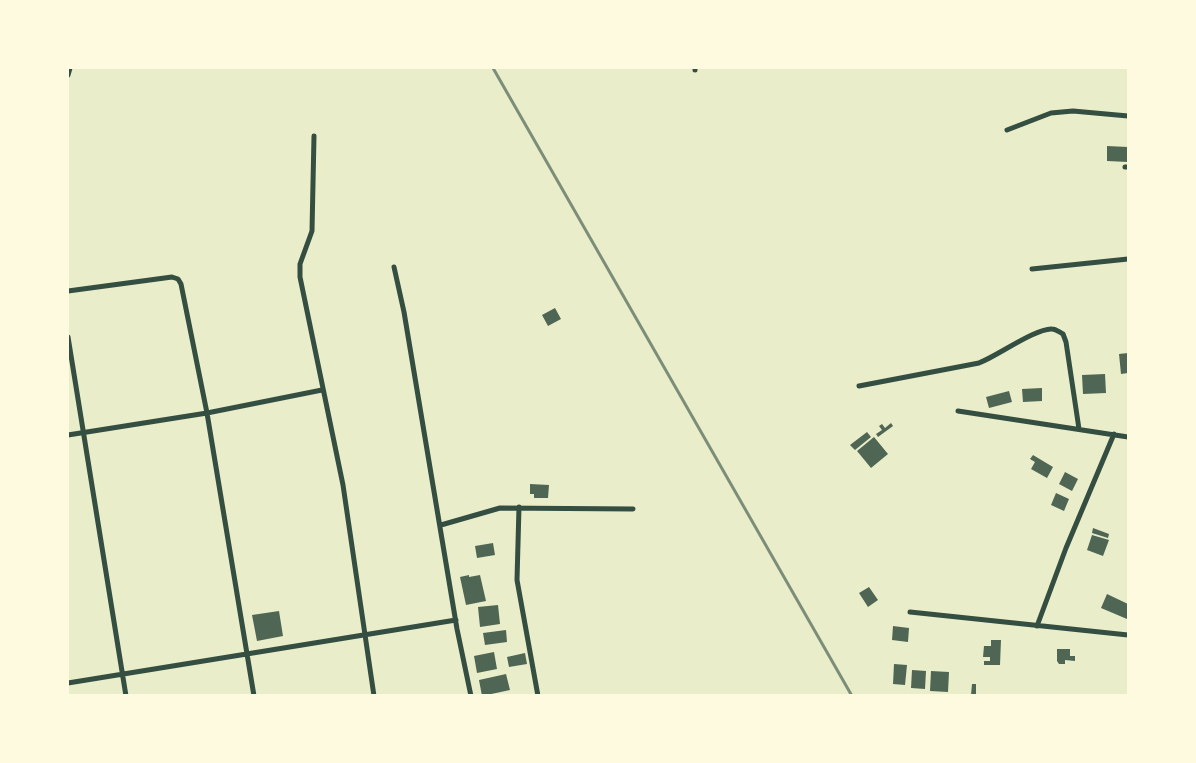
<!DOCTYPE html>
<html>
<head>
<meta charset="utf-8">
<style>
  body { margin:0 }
  #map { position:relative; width:1196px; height:763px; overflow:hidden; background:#e9edc9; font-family:Helvetica,sans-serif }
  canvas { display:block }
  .frame { position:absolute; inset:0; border:69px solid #fefae0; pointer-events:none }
</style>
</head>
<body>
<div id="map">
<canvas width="1196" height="763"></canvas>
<div class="frame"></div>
</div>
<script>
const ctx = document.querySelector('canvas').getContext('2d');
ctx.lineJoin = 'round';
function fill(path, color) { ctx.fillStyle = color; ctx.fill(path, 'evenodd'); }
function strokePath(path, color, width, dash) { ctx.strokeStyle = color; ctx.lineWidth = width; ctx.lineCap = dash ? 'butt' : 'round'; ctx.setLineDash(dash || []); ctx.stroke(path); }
fill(new Path2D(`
  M1107,146l21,1v15l-21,-1z
  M555,308l6,11 -13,7 -6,-11z
  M1128,353v20l-7,1 -2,-20z
  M1105,374l1,19 -23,1 -1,-19z
  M1042,388v13l-19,1 -1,-13z
  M1009,391l3,11 -23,6 -3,-11z
  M891,423l2,3 -15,11 -2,-3 6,-4 -3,-4 3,-2 3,4z
  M867,432l4,5 -16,13 -5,-5z
  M874,437l14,17 -17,14 -14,-17z
  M1033,455l20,12 -6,11 -16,-9 4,-7 -5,-3z
  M1065,472l13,7 -6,12 -13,-7z
  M530,484l19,1 -1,13h-14v-4h-4z
  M1056,493l13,6 -5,12 -13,-6z
  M1093,528l16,6 -1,4 -16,-5z
  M1092,535l17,5 -6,16 -16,-6z
  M493,543l2,12 -18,3 -2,-12z
  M469,575v2l11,-2 6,26 -20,4 -6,-28z
  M869,587l9,13 -10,7 -9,-14z
  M1107,594l21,10 -1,15 -26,-11z
  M498,605l2,19 -20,3 -2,-20z
  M279,611l4,25 -26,5 -5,-26z
  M893,626l16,2 -1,14 -16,-2z
  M506,630l1,12 -22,3 -2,-12z
  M991,640h10l-1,25h-16v-4h6v-4h-7l1,-11h7z
  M1057,649h13v7h5v5l-10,-1v4h-6l-2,-3z
  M494,652l3,17 -20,4 -3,-17z
  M525,653l2,11 -18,3 -2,-10z
  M894,664l13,1 -2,20 -12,-1z
  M912,670l14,1 -1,18 -14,-1z
  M931,671l18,1 -1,20 -18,-1z
  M506,674l4,16 -28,6 -3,-16z
  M972,684h4v11h-5z`), '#4f6655');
strokePath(new Path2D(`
  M695,70v-2
  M68,75l2,-7
  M1007,130l44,-17 22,-2 55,5
  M314,136l-2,95 -12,33v13l43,208 31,211
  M1125,167h3
  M394,267l10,45 53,317 14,67
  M1032,269l96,-10
  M68,291l104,-14 6,2 3,5 26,129 47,283
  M68,337l58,359
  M859,386l120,-23c18,-7 57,-35 73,-34 4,0 7,3 11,5l3,8 13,87
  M958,411l170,26
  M68,435l139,-22 115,-23
  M519,507l-2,73 21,116
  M441,525l59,-17 133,1
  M910,612l218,23
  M1037,626l29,-78 48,-114
  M68,683l388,-63`), '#344e41', 5);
strokePath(new Path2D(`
  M493,68l359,628`), '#7c8e77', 3);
</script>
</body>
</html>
